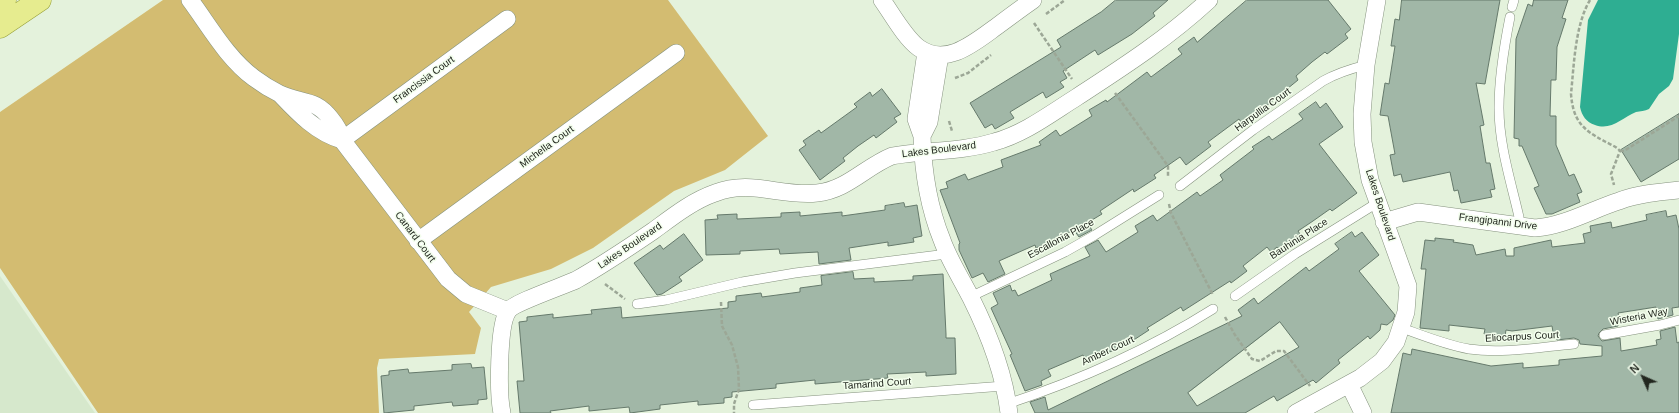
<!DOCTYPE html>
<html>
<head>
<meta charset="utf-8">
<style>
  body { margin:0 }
  #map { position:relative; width:1679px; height:413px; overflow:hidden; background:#e4f2dc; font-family:Helvetica,sans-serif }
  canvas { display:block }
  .north { position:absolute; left:1623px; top:357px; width:40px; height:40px; -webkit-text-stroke:3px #f3feed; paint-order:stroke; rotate:315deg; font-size:11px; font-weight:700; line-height:16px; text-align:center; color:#22271f }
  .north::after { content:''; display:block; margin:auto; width:14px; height:18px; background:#22271f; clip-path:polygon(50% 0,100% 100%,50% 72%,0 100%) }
</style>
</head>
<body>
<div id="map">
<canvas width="1679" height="413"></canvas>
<div class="north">N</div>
</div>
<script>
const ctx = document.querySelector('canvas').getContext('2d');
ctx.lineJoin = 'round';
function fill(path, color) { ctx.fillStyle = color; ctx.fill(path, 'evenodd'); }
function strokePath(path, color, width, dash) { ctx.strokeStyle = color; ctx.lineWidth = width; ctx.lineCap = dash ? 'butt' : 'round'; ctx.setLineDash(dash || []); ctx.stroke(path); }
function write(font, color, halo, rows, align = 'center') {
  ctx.font = font + ' Helvetica,sans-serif'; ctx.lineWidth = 3; ctx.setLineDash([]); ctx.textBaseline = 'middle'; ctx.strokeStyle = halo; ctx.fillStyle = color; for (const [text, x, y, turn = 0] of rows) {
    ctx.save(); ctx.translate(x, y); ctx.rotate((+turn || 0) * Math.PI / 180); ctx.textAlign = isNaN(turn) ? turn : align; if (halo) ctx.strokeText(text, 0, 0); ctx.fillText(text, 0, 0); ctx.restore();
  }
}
fill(new Path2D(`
  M0,276l95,137h-95z`), '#d6e8cc');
fill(new Path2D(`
  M163,0h505l100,136 -43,34 -51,21 -81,57 -42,21 -60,18 -22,25 12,16 -6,26 -96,5 -2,9 2,45h-281l-98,-145v-156z`), '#d3bc71');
fill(new Path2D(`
  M1598,0h81v34l-6,45 -4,7 -10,8 -10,15c-4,2 -9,2 -13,3 -14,6 -25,19 -41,13 -9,-3 -13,-9 -15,-18l8,-87z`), '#2eae92');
const building = new Path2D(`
  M1116,0h52l-15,13 2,3 -23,18 -34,21 -3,-5 -32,21 4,7 -7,4 4,5 -18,11 -3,-6 -33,20 4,6 -19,11 -3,-5 -7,4 -15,-25 91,-56 -4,-7 44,-28z
  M1247,0h81l23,29 -6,5 3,4 -21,16 -2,-2 -13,10 -16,14 2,4 -55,45 -4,-6 -31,23 3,4 -25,19 -6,-8 -26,18 2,3 -22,14 -1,-3 -33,22 2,3 -15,9 5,7 -13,7 -5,-7 -38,18 -1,-3 -36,16 6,13 -17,8 -5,-9 -11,5 -13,-28v-6l1,-1 -20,-53 8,-2 -2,-6 19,-8 3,6 35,-13 -2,-7 40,-15 -2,-3 17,-12 4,6 32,-20 -3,-6 17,-10 1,2 40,-30 4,5 31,-23 -4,-5 16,-12 3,5z
  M1402,0h98l-15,84 -9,-1 8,42 -4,1 6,37h4l5,26 -5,1 2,7 -31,6 -3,-13 -4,1 -4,-19 -47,10 -2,-8 -7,2 -4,-21 5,-1 -7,-38 -8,-1 5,-32 4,1 6,-38h-4l4,-27 4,1z
  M1534,0h34l-6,18 4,1 -9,28 -1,33h-5l-1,36h6v29l13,31 5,-2 8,18 -5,2 3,8 -28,12h-6l-12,-26 5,-2 -17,-40h-3v-7l-5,-1 2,-99 12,-35 4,2z
  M882,89l19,25 -7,4 3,4 -21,16 -2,-3 -16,11 -15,12 2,3 -25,19 -21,-30 7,-5 -3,-4 16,-11 2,3 36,-26 -3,-3 16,-12 2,4z
  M1316,102l4,6 6,-5 17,24 -24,17 38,49 -25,18 -2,-2 -17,12 -15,10 2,3 -21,16 -2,-3 -6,5 -4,-5 -24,19 4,5 -16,12 -1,-2 -47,30 -2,-4 -34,21 2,2 -23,15 -40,17 -3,-7 -35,15 3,6 -10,5 1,4 -17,6 -15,-36 2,-1 -21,-46 7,-4 -5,-11 17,-8 2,6 3,-1 3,6 34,-16 -2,-6 40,-18 -5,-9 13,-7 8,12 32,-20 -3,-6 18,-11 4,6 40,-29 3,4 23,-16 -3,-5 34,-26 -2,-2 17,-11 3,4 31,-21 -4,-5z
  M1679,114v45l-38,23 -20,-32z
  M904,203l1,4 12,-2 5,31 -9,2 1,4 -26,4v-4l-39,6 2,12 -32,4 -1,-12 -38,2 -1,-5 -39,2v3l-34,1 -1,-35 13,-1 -1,-4 20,-1v5l44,-2v-4l19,-1v4l42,-4v4l43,-6v-4z
  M1666,211l1,6 9,-2 3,14v78l-7,1 1,7 -15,4 -2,-12 -38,6 1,4h-2l1,9 -15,3 -4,4 -1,3 4,5 18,-3 1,13 36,-6 -1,-5 5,-1 -1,-8 15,-4 2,16 2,-1v71h-288l12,-60 8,2 1,-6 79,17 32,-3v5l36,-3v-5l43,-4v-10l-22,-2 -1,-4 -5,-2 -17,2 -1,-8h-3l-1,-6 -40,5 -6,-1 -1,6 -21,-2 1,-5 -36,-4v6l-29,-3 6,-59h-5l4,-29 10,1v-3l19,2 -1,2 20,3 3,10 29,-6 1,7h8v-8l37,-8 1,7 33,-4 -2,-9 8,-2 -1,-6 21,-4 1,6 35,-8 -1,-5z
  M1352,232l3,5 7,-5 17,23 -20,16 36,44 -2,5 -6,5 -6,-1 -1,6 -10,9 -2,-3 -30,24 2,3 -24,20 -3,-3 -36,21 -3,-5 -29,17h-210l-5,-11 15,-5 3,13 194,-94 -4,-6 16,-12 4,6 48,-37 3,4 30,-22 -4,-5zM1280,322l19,25 -102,59 -9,-13z
  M684,234l19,26 -24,17 3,4 -20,13 -5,1 -23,-32 26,-18 3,4z
  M853,272l1,7 20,-1v4l39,-2v-4l30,-2 3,60v4h9l1,36 -30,2v-4l-19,1 -20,1 1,4 -73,6v-4l-39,4v4l-44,4v5l-8,1v5l-26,2v-4l-38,4v4l-30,4 -1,-6 -40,4v-5l-39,5 1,2h-31l-3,-32h7l-5,-59 8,-1v-4l26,-3v4l19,-2 20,-2 -1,-4 30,-3 1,11 106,-10v-6l8,-1v-5l25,-3 1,4 38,-5v-4l22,-3 -1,-9z
  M471,364l1,4 12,-1 3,32 -9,1v4l-25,2 -1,-4 -38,4v4l-30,3 -3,-37 8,-1v-4l19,-2 1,4 43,-3v-5z`);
fill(building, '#a1b7a7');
strokePath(building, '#65796b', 1);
const lane = new Path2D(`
  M1512,7l2,-7
  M1510,17c-6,30 -11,61 -11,91 0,37 12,74 20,109v9
  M1180,186l73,-56 70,-49c14,-8 27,-12 43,-16
  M1235,296l60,-42 82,-51
  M970,297l95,-45 30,-17 64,-40
  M637,304l29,-4 76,-18 53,-9 152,-19
  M1402,328c22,8 44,17 67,21 34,5 71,-2 105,-5
  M1604,335l56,-10 19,-5
  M1007,404c70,-23 144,-56 206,-95
  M753,405l251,-19`);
const street = new Path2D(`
  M190,0c20,27 37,58 64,78 8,6 18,12 26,16 22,10 35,4 51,25 6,7 9,12 11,21l106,139 18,15 42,17
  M882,0c10,14 23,38 37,48 27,19 55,-5 77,-21 12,-9 24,-18 37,-27
  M926,52l-10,67 6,17 7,-14 11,-67
  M281,95c17,18 36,38 61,45
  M922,136c1,35 7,72 20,104 7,20 19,38 29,58 18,36 33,74 38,115
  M342,140l165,-121
  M1384,222l34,-10 117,16c29,-2 56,-18 84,-27 19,-7 40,-9 60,-11
  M418,241l258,-188
  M1349,384l14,29
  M502,413c-4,-18 -4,-88 6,-102 5,-8 55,-25 68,-31 27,-15 52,-32 77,-49 19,-14 39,-30 62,-38 36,-14 66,4 102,0 30,-3 48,-26 75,-37 34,-6 69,-4 102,-14 30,-8 56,-28 83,-45 46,-30 91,-59 132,-97
  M1296,413l64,-35 22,-17 14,-19 10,-30 2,-26 -38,-106 -7,-38 -1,-28 4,-49 11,-65`);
const primary = new Path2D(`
  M0,4l5,-4
  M0,27l40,-27`);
strokePath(lane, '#85927e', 10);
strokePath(street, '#85927e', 18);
strokePath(primary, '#969f37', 23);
strokePath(new Path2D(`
  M1590,0c-15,25 -16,65 -19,94 2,25 10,35 33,47 5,3 12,5 16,10l-9,23 3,11
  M1046,14l19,-14
  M1034,23l38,56
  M955,78l13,-5 23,-18
  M1115,93l53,73v11
  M949,121l3,10
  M1620,151h4l55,-35
  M1169,204l2,9 42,82
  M605,284l20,15
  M721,302l1,24 10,19 6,22 1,22 -5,15v9
  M1225,317l10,18 17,24 8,2 16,-10h8l26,35`), '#9ca796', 2.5, [4, 2]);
strokePath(lane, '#fff', 9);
strokePath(street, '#fff', 17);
strokePath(primary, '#e6ec8f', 22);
write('10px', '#22271f', '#f3feed', [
  ["Francissia Court",424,80,-36],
  ["Harpullia Court",1263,110,-36],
  ["Michella Court",547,147,-36],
  ["Lakes Boulevard",939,150,-7],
  ["Lakes Boulevard",1380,205,72],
  ["Frangipanni Drive",1498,222,7],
  ["Canard Court",415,237,53],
  ["Escallonia Place",1061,239,-28],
  ["Bauhinia Place",1299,239,-33],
  ["Lakes Boulevard",630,246,-34],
  ["Wisteria Way",1639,317,-11],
  ["Eliocarpus Court",1522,337,-3],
  ["Amber Court",1108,351,-25],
  ["Tamarind Court",877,384,-4]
]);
</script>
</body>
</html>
